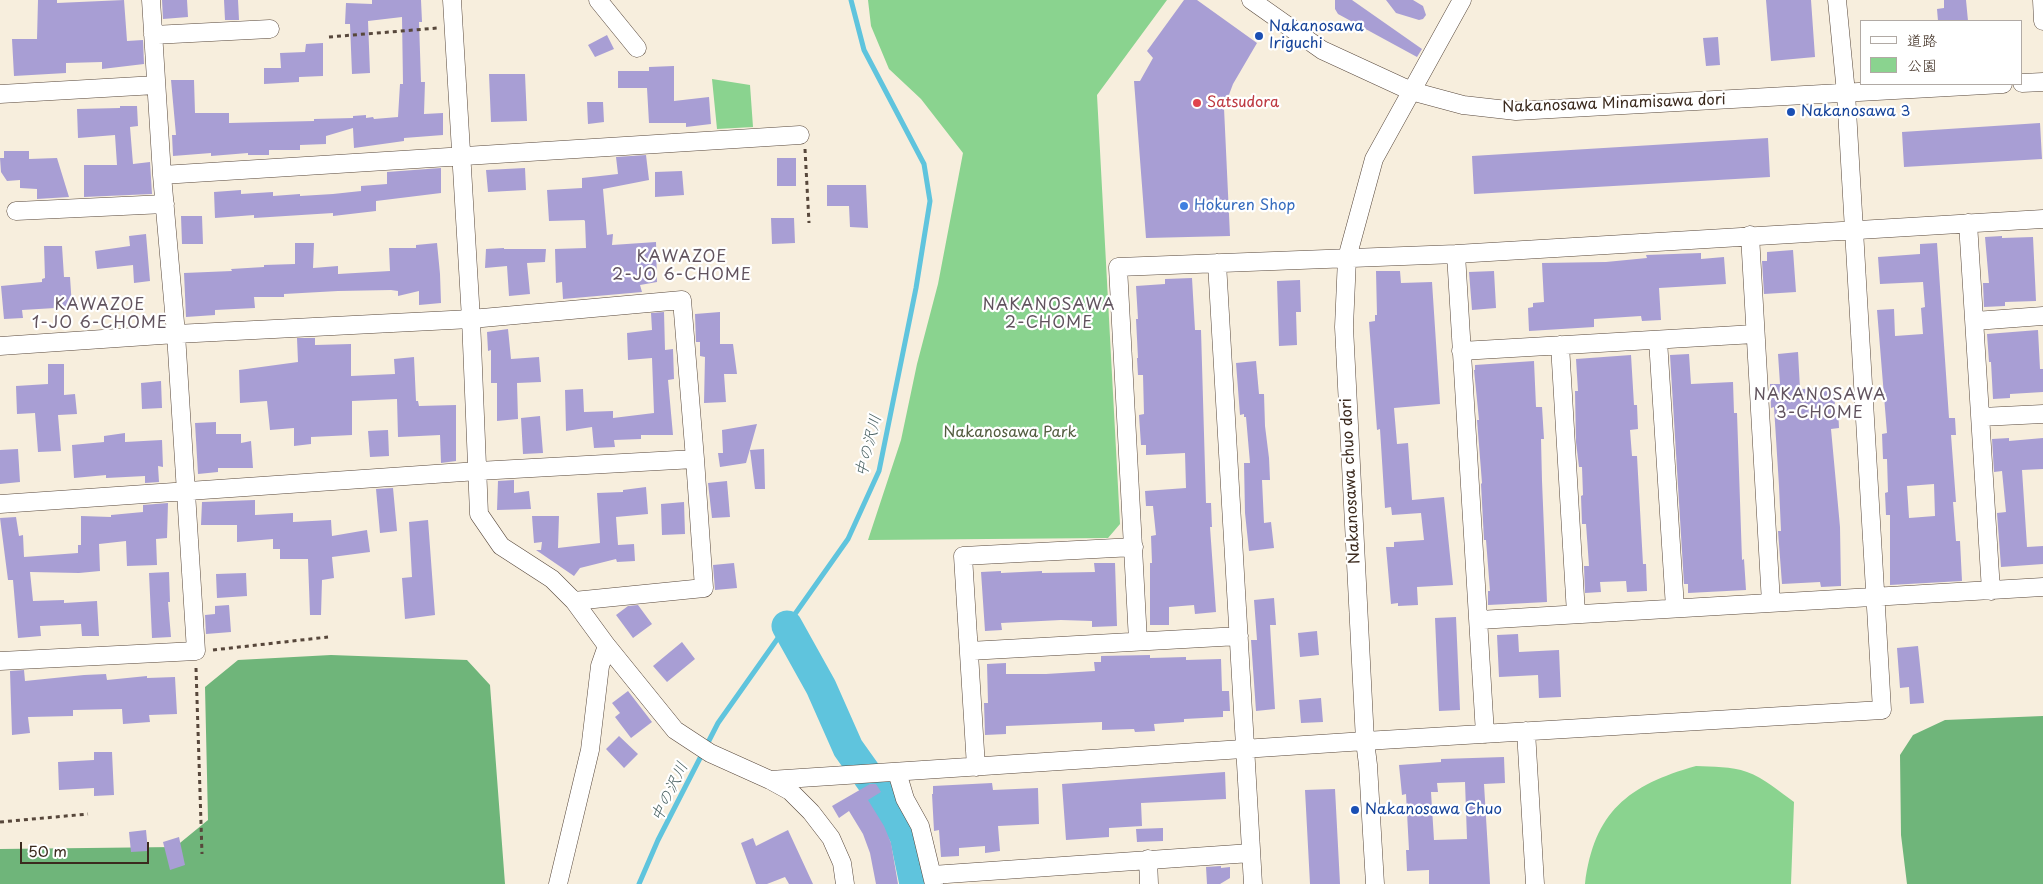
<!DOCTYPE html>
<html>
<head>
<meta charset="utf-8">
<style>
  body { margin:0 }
  #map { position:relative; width:2043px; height:884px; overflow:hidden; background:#f7eedd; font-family:"Playpen Sans","Klee One",sans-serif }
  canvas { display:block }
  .legend { position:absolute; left:1860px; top:20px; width:162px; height:65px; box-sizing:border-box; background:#fff; border:1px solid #b1aaa5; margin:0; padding:6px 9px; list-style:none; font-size:15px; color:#3b2a1e }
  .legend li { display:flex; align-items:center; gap:10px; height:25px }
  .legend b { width:25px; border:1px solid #b1aaa5 }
  .scale { position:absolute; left:20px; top:842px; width:129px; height:22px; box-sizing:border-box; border:2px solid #3b2a1e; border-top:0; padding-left:6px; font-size:15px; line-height:18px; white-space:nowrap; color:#3b2a1e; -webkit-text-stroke:4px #fff; paint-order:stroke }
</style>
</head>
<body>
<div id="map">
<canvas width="2043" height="884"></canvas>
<ul class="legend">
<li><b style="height:6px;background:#fff"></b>道路</li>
<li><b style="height:14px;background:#8ad38f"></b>公園</li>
</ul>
<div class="scale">50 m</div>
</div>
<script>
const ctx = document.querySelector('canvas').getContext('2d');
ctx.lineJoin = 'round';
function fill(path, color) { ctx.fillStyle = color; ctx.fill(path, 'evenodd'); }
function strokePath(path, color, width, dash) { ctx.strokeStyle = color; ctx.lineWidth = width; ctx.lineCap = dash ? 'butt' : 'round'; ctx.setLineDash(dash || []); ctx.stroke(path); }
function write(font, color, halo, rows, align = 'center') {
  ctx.font = font + ' "Playpen Sans","Klee One",sans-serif'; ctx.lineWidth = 4.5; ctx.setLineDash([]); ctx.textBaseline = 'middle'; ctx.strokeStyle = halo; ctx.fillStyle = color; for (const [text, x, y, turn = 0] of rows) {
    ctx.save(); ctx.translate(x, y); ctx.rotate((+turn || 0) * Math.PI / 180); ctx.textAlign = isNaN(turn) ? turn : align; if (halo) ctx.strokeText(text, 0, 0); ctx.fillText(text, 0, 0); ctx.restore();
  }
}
fill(new Path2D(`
  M868,0h299l-70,95 23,429 -12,14 -240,2 33,-100 16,-76 21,-80 25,-131 -42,-54 -32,-30 -18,-43z
  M712,79l38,6 3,42 -36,2z
  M1696,766c17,1 35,0 51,6 17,6 33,20 47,30l-3,82h-206c9,-72 43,-99 111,-118z`), '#8ad38f');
fill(new Path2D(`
  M331,655l136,5 23,25 15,199h-505v-35l175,-2 33,-27 -3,-133 33,-27z
  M2043,716v168h-136l-6,-49 -1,-80 13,-20 32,-15z`), '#6fb57a');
strokePath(new Path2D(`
  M639,884l19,-44 60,-117 130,-184 31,-68 37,-183 14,-87 -6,-37 -60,-114 -13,-50`), '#5fc4dd', 5);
strokePath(new Path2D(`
  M787,626l34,61 27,61 37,52 20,36 10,48`), '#5fc4dd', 31);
fill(new Path2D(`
  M38,0h19v3l67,-3 3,41 16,-1 1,24 -42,5v-7l-36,1v10l-52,3 -2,-37h25z
  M162,0h25l1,17 -25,2z
  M224,0h14l1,20h-14z
  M372,0h49l1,22h-3l2,60h4l-1,32 19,-1v22l-39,3v3l-50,7 -1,-20 -27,8v8l-26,1v5h-31v5h-21v-2l-37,3v-3l-38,3 -1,-21h4l-5,-55h23l1,33h34v10l85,-2v-2l39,-1v-2l13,-1v3l7,-1 1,2 24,-2 2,-33h3l-1,-67 -34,4 2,52 -18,1 -2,-50h-5l1,-21 26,1z
  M1184,0h13l60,43 -24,41 -9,24 6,128 -84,2 -12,-157h6l13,-23 -6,-7z
  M1335,0h17l70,49 -5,8 -79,-43 -3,-5z
  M1386,0h27l10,6 3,9 -3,4 -4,1 -23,-7z
  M1766,0h45l4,57 -44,4z
  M1944,0h22l2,21h-30l-1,-12 7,-1z
  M607,35l7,14 -19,8 -7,-12z
  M1718,37l2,28 -14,1 -3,-28z
  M323,43v33l-24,1v5l-35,2v-16h17l-1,-15 25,-1 1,-8z
  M674,66v35l35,-4 2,27 -25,3v-4h-37l-2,-35h-29v-17h31v-4z
  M489,74h36l2,47 -36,1z
  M587,102h16l1,20 -16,2z
  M120,106h17l1,20 -8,1 3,37 17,-2 2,32 -68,3v-32h33l-2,-30 -37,3 -1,-29 43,-1z
  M2040,123l2,36 -138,8 -2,-35z
  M1768,138l2,39 -296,17 -2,-38z
  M4,151h25v8l28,-1 12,39 -32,2v-10l-17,-1v-8l-13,1 -6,-9 -1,-14h4z
  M646,155l3,25 -46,9 4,46 6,-1 -1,11 44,-3 1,40 -17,3 2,7 -79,7 -1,-17 -6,1 -1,-34 31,-1 -1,-27 -1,-1 -35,1 -2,-31 35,-2v-10l36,-4 -2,-17z
  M777,158h19v28h-19z
  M441,168v25l-65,8v10l-43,5v-3l-79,5v-3l-39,3 -1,-26 27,-2v4l32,-2v4l27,-2v2l33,-2 28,-3v-5l26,-2v-12z
  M525,168l1,22 -38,2 -2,-22z
  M682,171l2,24 -29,2v-25z
  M827,185h39l2,43 -18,-1 -1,-21h-22z
  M181,216h21l1,28h-21z
  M771,218h23l1,25 -23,1z
  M146,234l4,47 -16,2 -1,-18 -36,4 -2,-18 35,-5 -1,-10z
  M2002,236v2l31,-1 3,64 -31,1v4l-21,1 -1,-24h6l-4,-46z
  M295,243h19l-1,25 25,-2v8l52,-3 -1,-23h27v-3l21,-2 3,31 1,29 -22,2v-14l-21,5v-5l-7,-1 -53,1 -54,3v3h-30l1,11 -40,2v5l-29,2 -2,-44 48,-2 -1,-2 33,-2v-2l31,-1z
  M1937,243l12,175h6l1,17h-5l5,67h-3l3,39h4l2,40 -72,4v-70h-4l-1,-22 3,-1 -1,-33h-4l-1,-25 5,-1 -10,-123 17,-1 1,27 28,-2 -2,-26 4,-1 -2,-25 -43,2 -2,-27 42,-3v-10zM1934,484l1,32 -26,2 -2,-32z
  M44,246h18l2,31h6l2,30 -50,3 1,8 -19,1 -3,-33 41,-4v-3l3,-1z
  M504,248v1h42l-1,13 -18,1 3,31 -21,2 -2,-30 -22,2 1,-19z
  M1793,250l3,42 -32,2 -2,-33h5v-9z
  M1701,253v6l23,-2 2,27 -67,4 2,32 -19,1 -1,-5 -47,3v8l-65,4 -1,-23 5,-1v-4l11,-1 -2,-39 64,-1 41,-4 -1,-3z
  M1376,271h24l1,12 31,-1 8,122 -46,4 3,36 11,-1 4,57 32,-3 9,88 -36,2 1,18 -20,1v-3l-7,1 -5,-57h8v-5l30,-2 -3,-27 -29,2 -1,-8 -6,1 -5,-79 -3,1 -8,-108 6,-1v-6h2z
  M1494,271l2,37 -24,2 -3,-38z
  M1192,278l3,52h6l5,173h5l1,24h-2l6,85 -21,2 -1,-9 -25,2v18h-19v-62h2l-1,-27 5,-1 -3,-29h-7l-1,-15 41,-3 -1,-35 -39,2v-10h-5l-2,-30 5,-1 -1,-39h-5l-1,-17h1l-2,-39h2l-2,-33 29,-2v-5z
  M1300,280l1,32h-5l1,33 -18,1 -2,-65z
  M664,312l1,38 8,-1 1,30 -6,1 5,55h-32v4l-27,1 1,7 -21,1 -2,-21 -26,4 -1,-41 18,-1 1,23 29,-1v7l41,-5 -2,-55 -24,2 -1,-27 25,-3 -1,-17z
  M720,312v32h13l4,30h-13l2,28 -22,1 1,-46 -5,-1v-14h-4l-1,-28z
  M508,329l3,30 28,-2 2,25 -24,1 1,36 -21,2v-38h-6v-33l-3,1 -1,-19z
  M2038,330l2,39h3v23l-33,2v4l-17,1 -2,-37h-2l-2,-28z
  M297,338h18v7l36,-1v32l44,-2 -1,-15 20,-2 2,44h2l1,5 37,-1v56l-15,2 -1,-28 -42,2 -1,-38 -45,2v34l-41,2v7l-17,2v-18l-24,2 -3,-29 -27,2 -1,-33 59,-8z
  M1798,352l2,37 34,-1 1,19h3l1,21 -8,1 9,98 1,59 -20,1 -1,-5 -38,2 -4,-53h3l-2,-45 -5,-79 -3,1 -1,-24h10l-2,-30z
  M1689,354l2,30 42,-2 1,31h3l5,147 2,-1 2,31 -58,3v-9h-4l-14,-229z
  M1631,355l3,50h3l1,24 -8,1 2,26h5l6,108h3l1,27 -20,1 -1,-11 -26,1 1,10 -16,1 -1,-27h5l-3,-42h-4l-1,-28 2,-1 -1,-28h-3l-3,-25 -1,-51h3l-2,-32z
  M1256,361l3,33h5l1,32 4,32 1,22h-8l2,43 7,-1 3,26 -25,3 -4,-38 -1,-50h6l-4,-46h-2v-3l-4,1 -4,-52z
  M1534,361l2,46h6l2,32h-3l1,42 5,121 -59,3v-14h2l-4,-51h-2l-3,-56 1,-1 -5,-63h2l-5,-50h1v-5z
  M48,364h16v31l11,-1 2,20 -19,1 3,36 -23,1 -3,-39 -18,1 -1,-28 32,-2z
  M161,381l1,27 -20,1 -1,-26z
  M540,416l3,37 -20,1 -2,-36z
  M216,422v12h25v9l10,-2 2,27h-35v4l-20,2 -3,-51z
  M757,424l-11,39 -26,4 -2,-14h5l-1,-23z
  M388,430l1,26 -19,1 -2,-26z
  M125,433v9l37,-2 1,27 -5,-1 1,16 -14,1v-7l-39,2v-3l-32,3 -2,-33 32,-3v-6z
  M2009,438v3l34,-3v31l-21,1 5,77 16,-1v18l-42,3 -4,-54 9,-1 -4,-41 -8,1 -2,-33z
  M18,449l2,33 -20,2v-34z
  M764,449l1,40h-10l-5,-39z
  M514,480v13l15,-2 2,18 -34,1 1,-29z
  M727,481l3,36 -18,1 -4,-35z
  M646,487l2,27 -32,3 2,28 16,-1 1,17 -18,1 -1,-3 -36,9 -6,8 -38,-26h5l1,-8 -8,1 -2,-27h27l-1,32 42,-5 -3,-50 26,-1v-2z
  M393,488l4,43 -17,2 -4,-44z
  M255,500v15l38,-2v9l38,-2 1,16 35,-6 3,22 -38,5 2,21 -12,2 -1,35h-11l-2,-56h-28v-10h-7v-10l-36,3v-17h-36l1,-23z
  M684,502l1,32 -23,1 -1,-31z
  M168,503l-1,35 -11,1 1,26 -30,1 -1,-25 -27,3 1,27 -21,2 -49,-1 3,29 31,-1v3l33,-2 2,35h-17l-1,-12 -41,2 1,10 -23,2 -5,-58h-5l-8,-62 16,-1 3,19 4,-1 1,22 54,-4v-8h3v-29l30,1v-2l32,-3v-7z
  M428,520l7,95 -30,4 -3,-41 10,-1 -3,-55z
  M734,563l3,25 -22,2 -2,-25z
  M1094,563h21l2,63 -25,1v-6l-31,-1 -60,3 1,7 -17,1 -4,-59 20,-1v2l41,-2v2l53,-1z
  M169,572l1,30h-2l3,35 -19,1 -3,-65z
  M246,573l1,23 -30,2 -1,-24z
  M1274,598l2,27h-6l5,84 -19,2 -5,-71h6l-3,-40z
  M229,605l2,27 -25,2 -1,-19 10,-1v-8z
  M638,605l14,19 -19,14 -17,-23 12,-9z
  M1456,617l4,93 -21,1 -4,-93z
  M1317,631l2,24 -19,2 -2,-24z
  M1518,634l1,18 40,-2 2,47 -22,1 -1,-23 -39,2 -2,-42z
  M682,642l13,17 -28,23 -14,-16z
  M1918,646l6,57 -14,1 -1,-17 -9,1 -3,-40z
  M1150,655v3l36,-1v3l35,-1 1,32h7l1,20h-7v6l-39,2v3l-30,2 1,7 -20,1 -1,-3 -32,1v-8l-96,4v8l-21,1 -1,-32h4l-1,-39 19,-1v11h40l49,-3 -1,-9h7v-6z
  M24,670l1,11 59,-6 22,-1 1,6 40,-4v2l28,-1 2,37 -28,1 1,7 -27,2 -1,-15 -49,1v6l-45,1 2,16 -18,2 -2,-64z
  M628,691l24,31 -21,16 -16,-21 5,-4 -8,-10z
  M1321,698l2,24 -22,1 -2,-23z
  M619,736l19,18 -14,14 -18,-19z
  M94,752h18l2,43 -20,1v-8l-35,2 -1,-28 36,-2z
  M1504,757l1,26 -21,1 6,100h-61v-14l-22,1 -1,-21h3l-3,-56 -4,1 -3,-30 42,-3v-3zM1465,782l2,57 -33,1 -3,-48h7l-1,-9z
  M1225,772l1,27 -85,4 1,23 -33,2v9l-43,3 -4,-56z
  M992,783l1,7 45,-2 1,36 -41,2 2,25 -15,2v-7l-26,2v8l-18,1 -2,-27 -5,1 -2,-37h1v-8z
  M870,784h6l5,8 -13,8 16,26 7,17 7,41h-22l-6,-31 -7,-19 -14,-23 -10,7 -7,-12z
  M1335,789l5,95h-30l-5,-94z
  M1163,828v13l-26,1 -1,-13z
  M146,830l2,21 -17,1 -2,-20z
  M788,830l25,54h-24l-4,-7 -18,7h-11l-15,-41 12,-5 3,8z
  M179,837l6,28 -15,5 -7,-28z
  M1221,866v2l9,-1v11l-10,6h-13l-1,-17z`), '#a89ed4');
const minor = new Path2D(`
  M452,0l19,319 8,195 22,32 51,33 22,22 33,45 68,84 35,23 60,27 20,11 21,21 20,26 11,25 3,21
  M598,0l39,48
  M1251,0l71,50 89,41 52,14 53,6 487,-27
  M2042,0l1,21
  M153,35l117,-6
  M2022,83l21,-1
  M0,94l156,-9
  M162,175l638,-40
  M16,211l149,-7
  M1968,223l23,368
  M1750,235l21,368
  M1456,254l29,480
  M1217,263l36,621
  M1975,321l68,-5
  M1658,340l17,268
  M1560,345l16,269
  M0,346l176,-12 295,-15 211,-19 13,159 -217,12 -478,33
  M1461,351l294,-17
  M1981,417l62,-3
  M574,601l130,-13 -9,-129
  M1479,620l564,-33
  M1138,641l-20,-374 338,-13 587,-35
  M969,651l270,-15
  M0,661l196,-10 -20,-317 -14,-159 -11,-175
  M1526,731l9,153
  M976,767l-13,-211 171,-9
  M897,772l8,27 15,27 14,58
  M770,780l595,-39 517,-31 -36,-617 -9,-93
  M1148,859l1,25
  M932,875l319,-22
  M558,884l32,-134 10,-84 7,-20
  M1375,884l-7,-119 -3,-24 -21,-414 3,-69 27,-99 88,-159`);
strokePath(minor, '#57473b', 19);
strokePath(new Path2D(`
  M329,37l109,-9
  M805,149l4,74
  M213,650l115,-13
  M196,668l6,186
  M0,822l88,-8`), '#57473b', 3, [4, 4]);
strokePath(minor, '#fff', 18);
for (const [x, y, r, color] of [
  [1259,36,5,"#1a4fb4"],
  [1197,103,5,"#e0444e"],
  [1791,112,5,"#1a4fb4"],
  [1184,206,5,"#3f7fe0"],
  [1355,810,5,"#1a4fb4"]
]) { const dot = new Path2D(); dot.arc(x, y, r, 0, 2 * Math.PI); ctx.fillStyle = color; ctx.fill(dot); strokePath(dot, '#fff', 2); }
write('15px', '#164399', '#fff', [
  ["Nakanosawa",1269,27],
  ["Iriguchi",1269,44],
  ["Nakanosawa 3",1801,112],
  ["Nakanosawa Chuo",1365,810]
], 'left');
write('15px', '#be3a42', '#fff', [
  ["Satsudora",1207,103]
], 'left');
write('15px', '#3b2a1e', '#fff', [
  ["Nakanosawa Minamisawa dori",1614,104,-2],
  ["Nakanosawa chuo dori",1351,481,-93]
]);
write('15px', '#366cbe', '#fff', [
  ["Hokuren Shop",1194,206]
], 'left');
write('15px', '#535d40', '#fff', [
  ["Nakanosawa Park",1010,433]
]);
ctx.letterSpacing = '1px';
write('16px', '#61535e', '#fff', [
  ["KAWAZOE",682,258],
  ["2-JO 6-CHOME",682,276],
  ["KAWAZOE",100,306],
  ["1-JO 6-CHOME",100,324],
  ["NAKANOSAWA",1049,306],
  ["2-CHOME",1049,324],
  ["NAKANOSAWA",1820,396],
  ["3-CHOME",1820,414]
]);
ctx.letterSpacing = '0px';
write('italic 16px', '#486061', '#fff', [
  ["中の沢川",869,446,-76],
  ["中の沢川",670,792,-64]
]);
</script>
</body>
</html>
